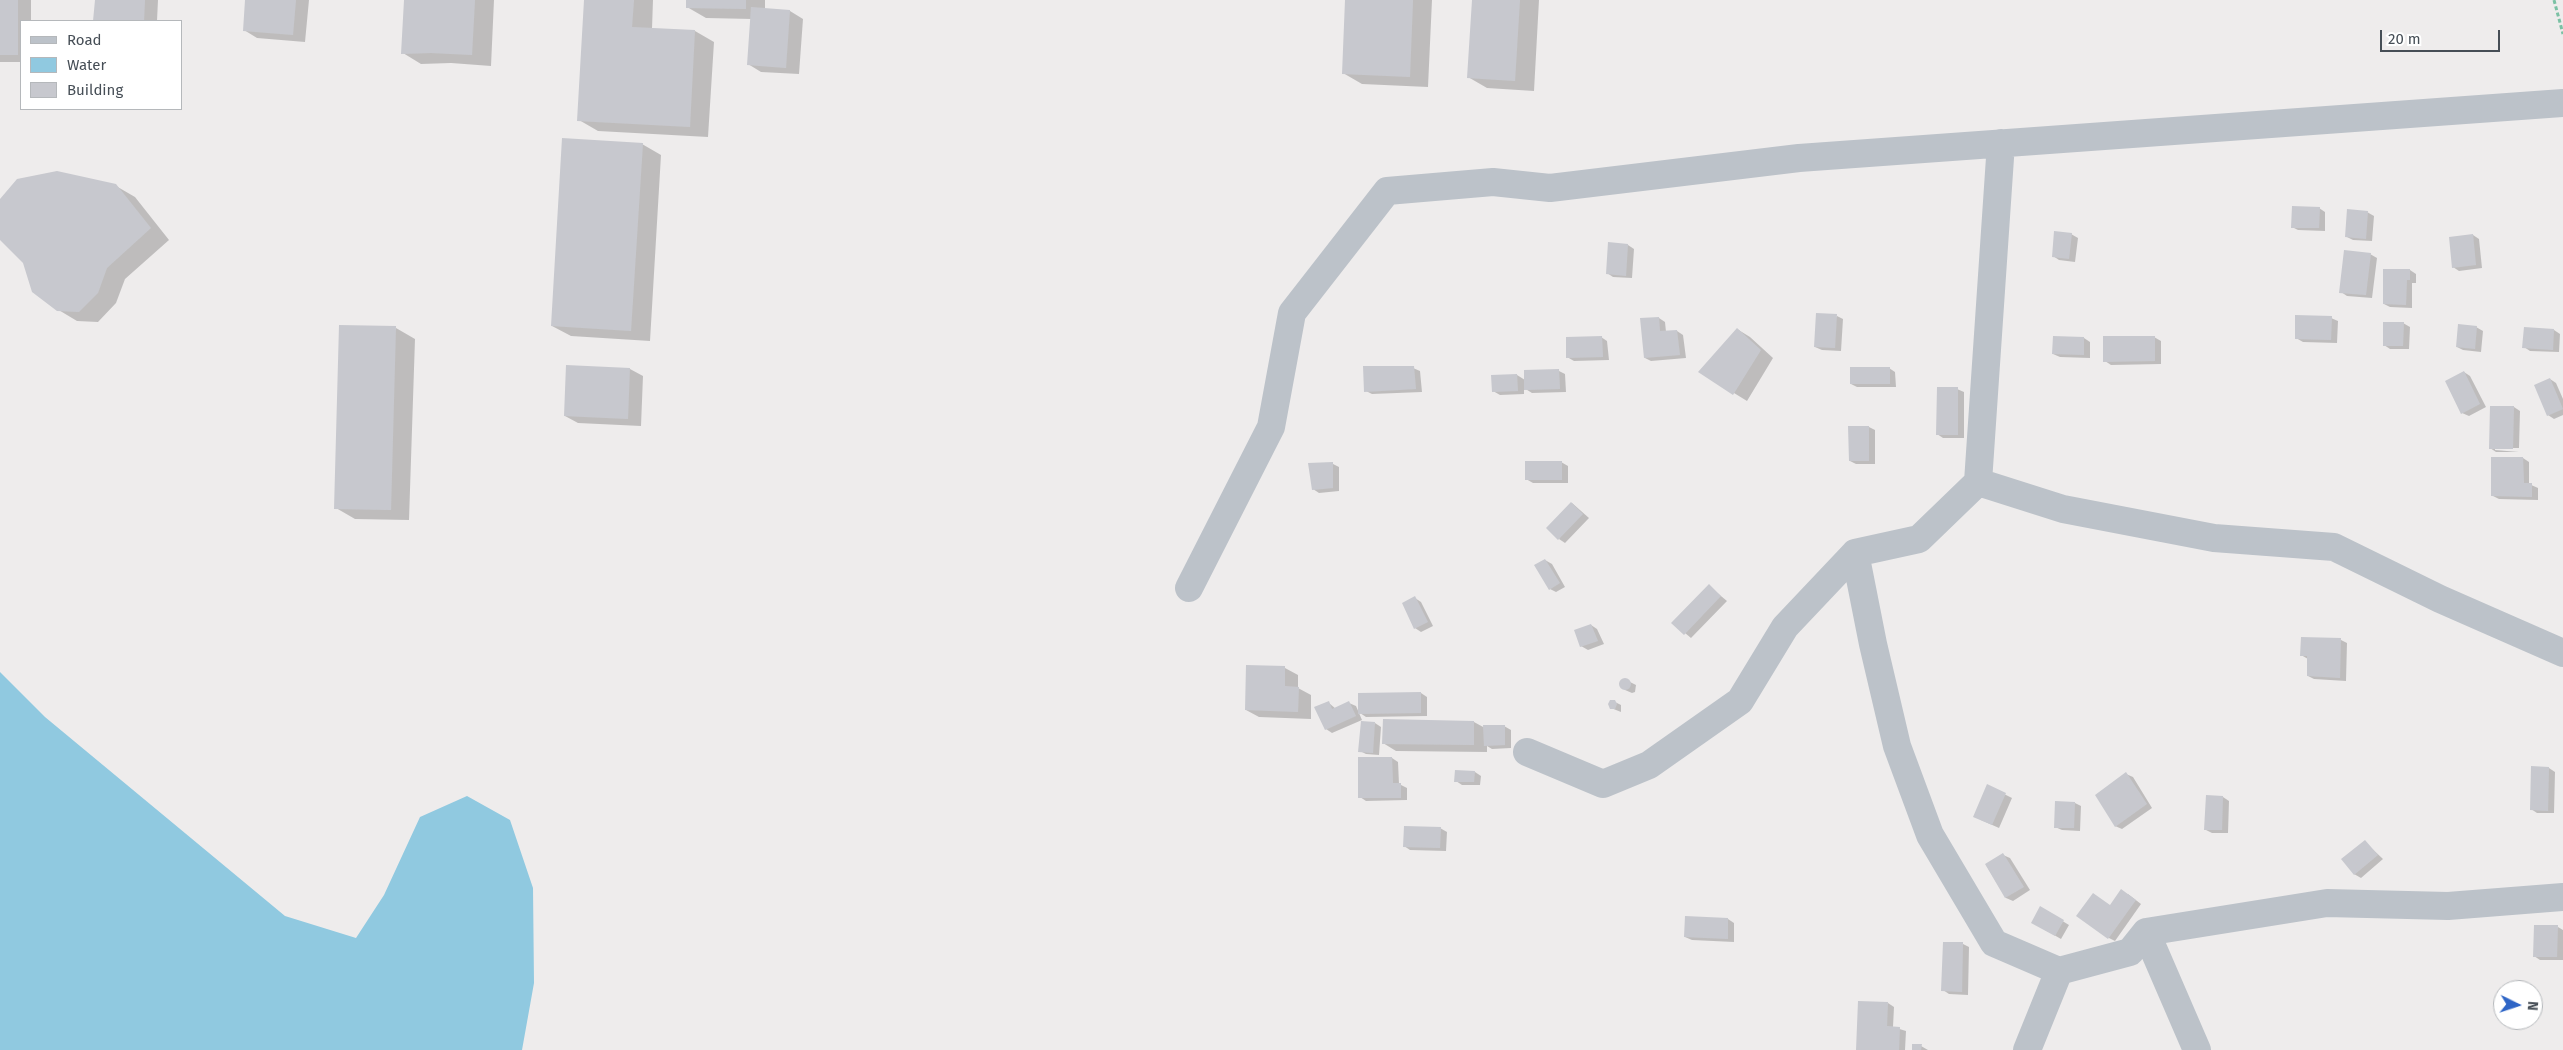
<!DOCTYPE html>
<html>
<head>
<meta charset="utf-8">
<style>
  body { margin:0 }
  #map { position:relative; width:2563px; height:1050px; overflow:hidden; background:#eeecec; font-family:"Fira Sans",sans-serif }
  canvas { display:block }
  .legend { position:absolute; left:20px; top:20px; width:162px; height:90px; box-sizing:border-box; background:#fff; border:1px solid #b5b8bb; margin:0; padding:6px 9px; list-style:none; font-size:15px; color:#464e56 }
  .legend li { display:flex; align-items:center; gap:10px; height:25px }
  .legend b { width:25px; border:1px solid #b5b8bb }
  .north { position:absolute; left:2493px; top:980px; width:50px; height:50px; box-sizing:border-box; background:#fff; border:1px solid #b5b8bb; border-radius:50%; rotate:94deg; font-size:14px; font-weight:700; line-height:20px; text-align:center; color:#464e56 }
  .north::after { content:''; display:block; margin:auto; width:18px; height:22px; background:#2e65c6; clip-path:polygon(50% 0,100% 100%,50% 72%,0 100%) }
  .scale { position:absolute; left:2380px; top:30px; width:120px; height:22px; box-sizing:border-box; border:2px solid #464e56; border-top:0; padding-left:6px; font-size:15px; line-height:18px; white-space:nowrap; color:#464e56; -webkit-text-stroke:4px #fff; paint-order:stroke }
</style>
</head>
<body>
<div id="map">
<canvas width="2563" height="1050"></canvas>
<ul class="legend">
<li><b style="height:6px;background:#bcc2c9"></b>Road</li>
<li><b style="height:14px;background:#90c9e0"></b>Water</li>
<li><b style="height:14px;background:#c7c8ce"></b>Building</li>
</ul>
<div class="north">N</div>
<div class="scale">20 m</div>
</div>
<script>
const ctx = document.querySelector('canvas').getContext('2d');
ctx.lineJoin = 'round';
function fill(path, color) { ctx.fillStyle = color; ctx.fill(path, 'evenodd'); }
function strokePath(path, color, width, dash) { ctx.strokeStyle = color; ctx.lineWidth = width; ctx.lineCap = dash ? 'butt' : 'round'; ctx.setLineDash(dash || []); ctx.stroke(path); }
fill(new Path2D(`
  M0,672l45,45 240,199 71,22 28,-43 36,-78 47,-21 43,24 23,68 1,95 -12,67h-522z`), '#90c9e0');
fill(new Path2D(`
  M0,0h31v21h-10v41h-21z
  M96,0h62l-1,21h-62z
  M246,0h63l-4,42 -48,-4 -13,-8z
  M405,0h89l-3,66 -40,-3 -30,1 -18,-11z
  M585,0h68l-1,29 43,2 19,11 -6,95 -110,-6 -19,-11z
  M688,0h77v9l25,2 13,8 -4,55 -38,-2 -13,-8 4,-45 -46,-1 -19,-11z
  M1346,0h86l-4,87 -66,-3 -19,-11z
  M1473,0h66l-5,91 -47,-3 -19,-11z
  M642,144l19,11 -11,186 -79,-5 -19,-10z
  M116,186l19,11 34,43 -44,39 -9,24 -18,19 -21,-1 -20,-12 -33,-47 -24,-24v-37z
  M2319,208l6,4v19l-27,-1 -6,-3z
  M2367,212l7,4 -2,25 -19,-1 -6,-3z
  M2071,234l7,4 -3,24 -16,-2 -6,-4z
  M2473,235l6,4 3,29 -23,3 -6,-4 -3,-29z
  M1609,244l19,1 6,4 -2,29 -19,-1 -6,-4z
  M2370,254l7,4 -5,40 -25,-2 -6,-4z
  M2410,270l6,4v9h-4v25l-22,-1 -6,-3z
  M1837,316l6,3 -2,32 -19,-1 -7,-3z
  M1659,318l6,4 1,10 11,-1 6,4 3,23 -35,3 -6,-3z
  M2331,318l7,3 -1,22 -34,-1 -7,-4z
  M2403,323l7,4 -1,22h-19l-6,-4z
  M2476,327l7,4 -2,21 -18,-2 -6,-3z
  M396,328l19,11 -6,181 -54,-1 -19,-11z
  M1737,329l13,8 23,21 -26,43 -13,-8z
  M2554,330l6,4 -1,18 -29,-1 -6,-4z
  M1601,337l6,4 2,19 -35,1 -7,-4z
  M2054,337l30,1 6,4v16l-30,-1 -7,-3z
  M2154,337l7,4v23l-50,1 -6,-4z
  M568,366l62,3 13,7 -2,50 -63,-3 -13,-7z
  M1413,368l7,3 2,21 -50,2 -6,-3z
  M1889,368l6,4 1,15h-39l-6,-3z
  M1559,371l6,3 1,18 -34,1 -8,-5v6l-24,1 -7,-4 24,-16 8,5z
  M2464,372l6,4 16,31 -17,9 -7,-3z
  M2550,379l6,4 7,16v16l-9,4 -6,-4z
  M1957,389l7,3v46h-21l-6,-4z
  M2491,407h23l6,4 -1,37h-24v2l24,2h-23l-6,-4z
  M1869,427l6,3v34h-19l-6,-3z
  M2523,458l6,4v22l9,4v12l-39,-1 -6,-3 -1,-37z
  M1561,462l7,4v17h-35l-7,-4z
  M1333,464l6,3v24l-20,2 -6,-4z
  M1572,503l17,15 -24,25 -6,-4z
  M1545,560l7,4 13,23 -9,5 -6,-3z
  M1709,586l18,15 -36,37 -18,-15z
  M1415,598l6,4 12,24 -12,6 -6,-4z
  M1591,625l6,4 7,15 -16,6 -7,-4z
  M2341,640l6,3 -1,38 -32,-2 -6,-3v-17l-7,-4z
  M1247,666l38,2 13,7v13l13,7v24l-52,-2 -13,-7z
  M1626,680l10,5 -1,7 -3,1 -7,-3 -4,-6z
  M1421,693l6,4v19l-61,1 -6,-4z
  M1615,702l6,3v7l-10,-4z
  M1329,703l7,6 13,-6 7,3 6,14 -30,13 -6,-4z
  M1474,722l11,6 19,-2 7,4v18l-19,1 -5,-3v6l-91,-1 -13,-8z
  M1375,723l6,4 -2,28 -13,-1 -6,-3z
  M1392,758l6,4 1,22 8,4v12l-41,1 -6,-4 -1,-38z
  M2532,768h17l6,4 -1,41h-17l-6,-4z
  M1475,772l6,4 -1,9h-18l-6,-4z
  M2126,774l7,3 19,31 -30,21 -7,-3z
  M1988,786l24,12 -13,30 -18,-8z
  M2207,796l16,1 6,4 -1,32h-16l-6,-3z
  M2075,803l6,3 -1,25 -18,-1 -7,-3z
  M1440,828l7,4 -1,19 -36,-1 -6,-4z
  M2365,842l18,17 -22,19 -7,-4z
  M2003,855l7,3 20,32 -17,11 -7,-3 -20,-33z
  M2128,894l13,10 -26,37 -6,-3 1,-32z
  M2041,908l28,17 -8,14 -28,-16z
  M1687,918l41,1 6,4v19l-42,-2 -7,-3z
  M2558,927l5,3v30h-23l-6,-4z
  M1963,944l6,3 -1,48 -19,-1 -6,-4z
  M1888,1003l6,4 -1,20 13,4 -1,19h-46z
  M1921,1046l7,4h-15z`), '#0003');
fill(new Path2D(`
  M0,0h18v55h-18z
  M95,0h50l-1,21h-51z
  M245,0h51l-3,35 -50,-4z
  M404,0h71l-3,55 -41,-2 -30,1z
  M584,0h50l-2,27 63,3 -5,97 -113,-6z
  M686,0h60v9l-60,-1z
  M1345,0h68l-3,77 -68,-3z
  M1472,0h48l-5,81 -48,-3z
  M751,7l39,3 -4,58 -39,-3z
  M562,138l81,5 -12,188 -80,-5z
  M57,171l59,13 35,44 -44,40 -9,25 -19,19 -22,-1 -25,-19 -9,-29 -23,-23v-41l17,-20z
  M2292,206l28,1 -1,21h-28z
  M2347,209l21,2 -2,28 -21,-2z
  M2054,231l18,2 -3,26 -17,-2z
  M2473,234l3,31 -24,3 -3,-31z
  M1608,242l20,2 -2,32 -20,-2z
  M2344,250l27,3 -5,42 -27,-2z
  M2383,269h27v11h-3l-1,25 -23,-1z
  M1816,313l21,1 -2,34 -21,-1z
  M2295,315l37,1 -1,24 -36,-1z
  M1659,317l1,14 17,-1 3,25 -36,3 -4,-40z
  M2383,322h21l-1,24h-20z
  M2458,324l19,2 -2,23 -19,-2z
  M339,325l57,1 -5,184 -57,-1z
  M2524,327l30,2 -1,21 -31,-2z
  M1737,328l24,22 -28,45 -35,-23z
  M1602,336l1,21 -37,1v-21z
  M2053,336l31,1v18l-32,-1z
  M2103,336h52v25l-52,1z
  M566,365l64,3 -2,51 -64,-3z
  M1363,366h51l2,23 -52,3z
  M1850,367h40v17h-40z
  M1559,369l1,20 -36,1v-20z
  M2464,371l16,33 -19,10 -16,-33z
  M1517,374l1,17 -26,1 -1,-17z
  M2550,378l13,31 -16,7 -13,-31z
  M1937,387h21v48h-22z
  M2490,406h24l-1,43h-24z
  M1848,426h21v35h-20z
  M2491,457h32l1,26h8v14l-41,-1z
  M1525,461h37v19h-37z
  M1333,462v26l-21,2 -4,-27z
  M1571,502l12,12 -25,26 -12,-12z
  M1545,559l15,24 -11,7 -15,-25z
  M1709,584l12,12 -37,39 -13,-12z
  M1415,596l13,26 -14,7 -12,-26z
  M1591,624l7,17 -18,6 -6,-17z
  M2301,637l40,1 -1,40 -33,-2v-20h-7z
  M1246,665l39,1v20l14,1 -1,25 -53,-2z
  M1619 684a6 6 0 1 1 12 0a6 6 0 1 1-12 0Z
  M1421,692v21l-63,1v-21z
  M1610,700h5l2,4 -2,5h-5l-2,-5z
  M1329,701l3,8 17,-8 7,15 -31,14 -11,-23z
  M1383,719l91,2v24l-92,-1z
  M1361,721l14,1 -2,31 -15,-1z
  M1483,725h22v20l-21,1z
  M1358,757h34l1,26h8v15h-43z
  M2531,766l18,1 -1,44 -18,-1z
  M1455,770l20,1 -1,11h-20z
  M2126,772l21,32 -32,23 -20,-32z
  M1987,784l19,9 -14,32 -19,-8z
  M2206,795l17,1 -1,34h-18z
  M2055,801l20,1 -1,26h-20z
  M1404,826l37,1 -1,21 -37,-1z
  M2365,840l13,15 -24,20 -13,-16z
  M2003,853l21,34 -19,11 -20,-34z
  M2121,889l15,11 -28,39 -32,-23 17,-23 17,12z
  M2040,906l24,14 -9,16 -24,-13z
  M1685,916l43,2v21l-44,-2z
  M2534,925h24l-1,32h-24z
  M1943,942h20l-1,50 -21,-1z
  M1858,1001l30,1 -1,24 13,1 -1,23h-43z
  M1912,1044h10l-1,6h-9z`), '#c7c8ce');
strokePath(new Path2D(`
  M2554,0l9,34`), '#7bc1a4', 3, [4, 2.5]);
strokePath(new Path2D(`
  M1978,482l23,-339
  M1855,553l18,91 24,102 33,89 64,108 65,28 71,-19 16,-20 181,-29 121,3 115,-9
  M1189,588l82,-161 21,-114 95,-122 106,-9 57,6 249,-30 764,-55
  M1527,752l76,32 46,-19 91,-64 45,-74 70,-74 64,-14 59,-57 85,27 151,29 120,9 106,52 123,54
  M2146,932l51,118
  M2027,1050l32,-79`), '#bcc2c9', 28);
</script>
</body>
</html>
